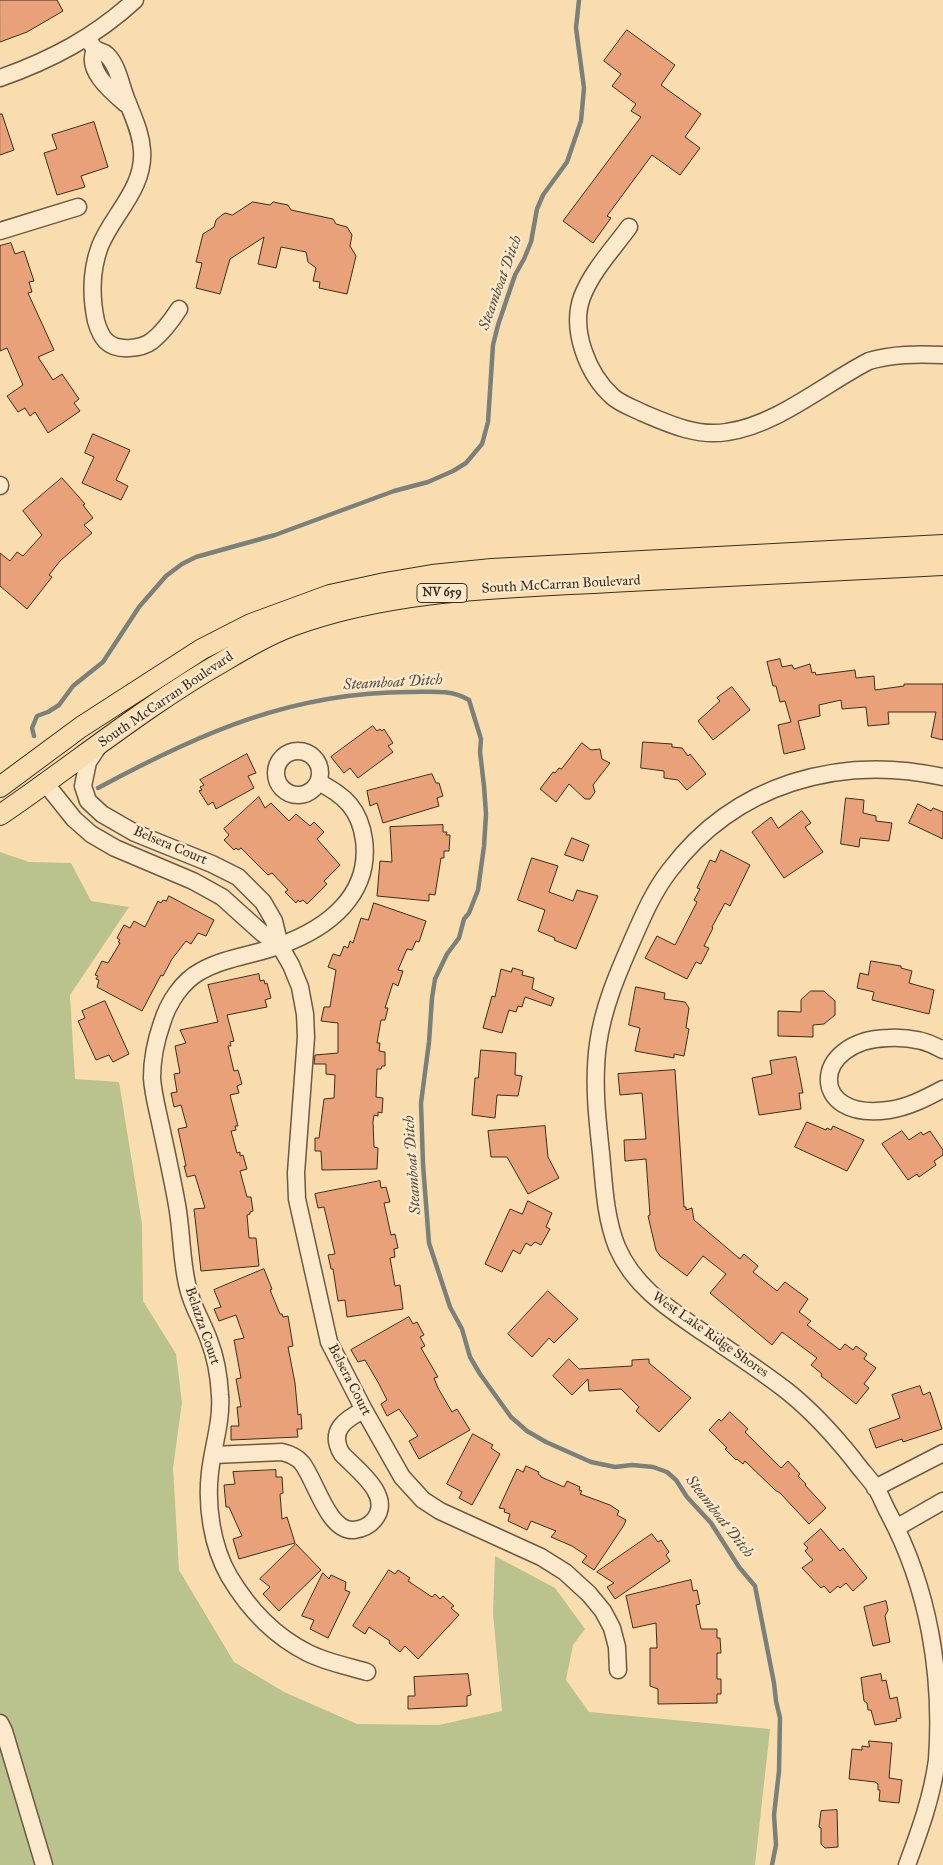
<!DOCTYPE html>
<html>
<head>
<meta charset="utf-8">
<style>
  body { margin:0 }
  canvas { display:block; background:#faddaf }
</style>
</head>
<body>
<canvas width="943" height="1865"></canvas>
<script>
const ctx = document.querySelector('canvas').getContext('2d');
ctx.lineJoin = 'round';
function fill(path, color) { ctx.fillStyle = color; ctx.fill(path, 'evenodd'); }
function strokePath(path, color, width, dash) { ctx.strokeStyle = color; ctx.lineWidth = width; ctx.lineCap = dash ? 'butt' : 'round'; ctx.setLineDash(dash || []); ctx.stroke(path); }
function write(font, color, halo, rows, align = 'center') {
  ctx.font = font + ' "IM FELL Great Primer",serif'; ctx.lineWidth = 4.5; ctx.setLineDash([]); ctx.textBaseline = 'middle'; ctx.strokeStyle = halo; ctx.fillStyle = color; for (const [text, x, y, turn = 0] of rows) {
    ctx.save(); ctx.translate(x, y); ctx.rotate((+turn || 0) * Math.PI / 180); ctx.textAlign = isNaN(turn) ? turn : align; if (halo) ctx.strokeText(text, 0, 0); ctx.fillText(text, 0, 0); ctx.restore();
  }
}
fill(new Path2D(`
  M0,852l29,10 42,1 20,38 38,6 -59,88 5,84 44,3 23,142 1,77 33,53 6,49 -9,65 6,102 55,92 50,30 73,32 82,1 63,-14 -9,-98 2,-57 60,32 30,41 -12,16 -7,35 23,32 181,17 -15,136h-755z`), '#bac28e');
strokePath(new Path2D(`
  M34,736l-2,-8 5,-12 11,-4 11,-7 14,-19 30,-24 36,-55 27,-31 16,-12 14,-7 79,-22 119,-44 34,-9 25,-11 13,-8 16,-19 6,-22 5,-77 5,-20 17,-50 9,-16 7,-17 6,-33 6,-14 24,-33 14,-41 3,-33 -8,-60 3,-28
  M98,788c102,-55 194,-96 312,-96 20,0 40,-3 59,8l12,39 -1,13 4,34 2,28 -2,32 -6,44 -9,23 -5,6 -5,19 -12,16 -12,25 -3,19 -3,44 -8,61 2,61 6,79 21,64 12,22 8,28 10,17 31,43 16,14 19,11 45,20 24,5 17,-2 21,2 14,5 9,8 11,17 24,26 28,44 16,19 19,97 2,18 4,17 -1,53 -5,44 2,30 -4,20`), '#7a817a', 4.5);
const building = new Path2D(`
  M0,0h57l6,11 -36,21 -27,10z
  M627,30l48,35 -14,20 40,29 -16,23 15,11 -20,27 -28,-20 -45,61 4,2 -18,25 -30,-22 78,-104 -10,-6 5,-7 -24,-18 9,-12 -17,-13z
  M0,114h2l12,36 -14,5z
  M94,122l14,45 -27,9 4,11 -28,8 -13,-42 13,-4 -5,-14z
  M253,202l17,3 3,-3 15,3 3,5 42,9 3,5 11,3 5,8 -2,11 6,10 -9,38 -28,-6 1,-6 -7,-1 3,-13 -8,-6 -2,-10 -25,-5 -5,21 -18,-4 6,-27 -34,22 -10,35 -24,-6 6,-25 -6,-1 7,-28 11,-7 2,-7 6,-5 3,-2 7,2z
  M11,243l4,11 9,-3 10,30 -5,1 3,10 -4,1 26,57 -16,7 15,23 9,-6 17,25 -5,4 6,8 -32,22 -13,-21 -5,4 -5,-8 -7,4 -11,-16 16,-11 -16,-37 -7,3v-105z
  M93,434l37,16 -14,30 12,6 -7,14 -39,-17 12,-26 -9,-4z
  M62,478l23,26 -2,1 10,13 -9,7 8,8 -32,28 -11,14 3,2 -25,32 -27,-23v-33l10,8 7,-9 6,4 19,-21 -19,-24z
  M780,659l2,8 10,-2 2,4 16,-5 2,9 3,-1 1,3 39,-5 1,8 18,-2 1,14 29,-4v-2h39v56l-12,-3 5,-25h-48l1,12 -21,2 -2,-19 -24,2 -1,-9 -22,5 1,11 -22,5 7,28 -21,5 -6,-29 13,-3 -6,-21 -5,1 -4,-16h-3l-6,-24z
  M732,687l18,23 -37,30 -15,-19 22,-20 -3,-3z
  M373,726l4,5 3,-2 2,2 2,-2 9,14 -5,3 5,6 -35,26 -8,-10 -6,5 -13,-16z
  M643,742l29,2v3l10,1 6,8 2,-2 16,20 -19,16 -9,-10 -14,-2v-7l-23,-3z
  M582,743l9,7 9,-1 2,10 8,4 -17,22 2,7 -5,7h-5l-16,-15 -13,18 -16,-13 13,-17 2,1 4,-5 2,1z
  M247,754l9,19 -8,3 6,12 -38,21 -3,-7 -5,3 -9,-14 3,-1 -2,-3 4,-2 -4,-5z
  M432,774l4,9h3l4,13 -6,2 2,8 -56,17 -6,-20 -7,3 -3,-15z
  M259,797l6,11 6,-5 18,18 7,-7 14,12 4,-4 10,10 -7,7 23,26 -16,16 3,3 -20,20 -4,-4 -3,2 -2,-2 -2,3 -11,-11 3,-2 -16,-17 -4,2 -27,-27 -3,2 -2,-2 -2,2 -10,-10 5,-5 -5,-6z
  M846,798l18,2 -1,13 13,3v5l16,2 -3,18 -29,-3 -1,9 -18,-3z
  M918,804l13,7 2,-3 10,4v27l-34,-16z
  M802,811l9,12 -6,4 18,25 -39,26 -32,-46 19,-15 7,11z
  M443,825v7h4l-1,3h4l-1,16h-5v7h-3l-6,37 -6,-1v7l-52,-5 3,-35 12,1 -2,-35z
  M572,838l17,7 -6,16 -18,-6z
  M721,850l29,15 -20,41 -5,-3 -13,24 1,1 -9,18 5,2 -8,16 -5,-2 -9,17 -42,-21 12,-22 18,9 22,-43 -3,-2 6,-11 -3,-1 13,-28 5,2z
  M532,858l26,8 -9,26 24,9 4,-11 21,6 -22,53 -22,-9 1,-2 -17,-7 7,-21 -27,-10z
  M169,896l45,24 -8,16 -8,-3 -7,11 -5,-3 -14,18 -9,17 -2,-1 -19,36 -45,-24 2,-7 -3,-1 2,-3 -3,-1 7,-14 6,2 12,-20 -2,-1 2,-2 -3,-2 7,-13 6,3 4,-7 11,6 13,-26 3,2 2,-3 3,1z
  M374,903l52,18 -7,21 -3,-1 -4,9 -5,-1 -9,21 5,1 -5,15 -5,-3 -8,25h3l-3,12h-4l-4,23h3l-1,8 6,1v14h-3l-1,3h-4l-1,28 7,1 -1,15 -4,-1v4l-4,-1 -1,7 1,25 4,1 -1,21 -55,1 -1,-19h-6v-13h4l5,-39 10,-1 1,-23 -9,-1v-10h-12l1,-9 23,-2v-30l-17,-2 3,-14h6l6,-37 -8,-3 5,-13 7,2 4,-10 4,2 2,-7 3,2 8,-25 7,2z
  M871,961l30,5v2l11,3 -3,12 25,7 -5,24 -57,-14 2,-8 -17,-4 3,-15 8,2z
  M513,968l10,3 -1,4 12,3 -2,11 22,9 -3,8 -26,-9 -3,10 -4,-1 -2,6 -7,-2 -7,23 -19,-5 9,-32 3,1 6,-28 10,3z
  M259,974l1,7 4,-1 1,4 2,-1 4,15 -6,2 2,7 -40,8 7,26 -4,1 1,4h-3l6,25 4,-1 4,14 -5,2 2,7 -9,2 8,31h-3l1,4 -5,1 6,22 3,-1v4l3,-1 4,14 -7,2 7,26h4l2,14 -3,1v2l-3,1 2,23h7l3,28 -58,5 -7,-62 11,-1 -10,-33 -8,2 -3,-11h2l-8,-37 9,-2 -6,-22 -7,2 -3,-14 6,-1 -3,-18 6,-1 -5,-27 11,-3 -6,-13 38,-8 -10,-37z
  M636,987l29,6 -1,6 21,3 4,6 -3,20 3,1 -5,27 -10,-2v4l-39,-7 5,-23 -11,-3z
  M811,991h13l11,10v14l-11,9 -11,1v12l-35,-1v-25l23,1v-12z
  M105,1001l24,53 -16,8 -4,-7 -13,5 -18,-39 7,-3 -3,-7z
  M481,1050l35,3 -1,22 7,1 -4,20 -21,-1 -2,23 -23,-3 3,-37h3z
  M796,1057l7,36h-4l2,16 -42,6 -7,-37 20,-4 -2,-13z
  M675,1070l9,137h2v3l6,-2 2,12 46,39 4,-5 14,12 -5,6 24,19 8,-9 23,17 -9,13 12,9 -4,4 33,25 5,-6 8,6 3,-4 11,8 -3,5 12,9 -12,16 5,4 -13,16 -35,-28 1,-2 -11,-9 6,-7 -35,-26 -10,13 -62,-52 16,-19 -23,-18 -16,20 -27,-20 -4,-6 -8,-34 2,-1 -4,-56 -21,2 -1,-21 22,-1 -4,-46 -22,2 -2,-21z
  M807,1122l19,8 1,-2 4,2 2,-4 31,14 -17,31 -52,-24z
  M545,1126l3,31 11,21 -31,16 -21,-37h-16l-3,-26z
  M902,1131l7,9 12,-8 2,3 7,-4 13,19v5l-9,6 2,4 -17,12 -2,-3 -9,6 -26,-36z
  M380,1181l1,7 5,-1 4,15 -6,1 7,32 4,-1 3,14 -4,1 1,8 -5,1 5,28 5,-1 3,24 -56,8 -2,-17 -7,1 -5,-32h-2l-3,-14 7,-1 -11,-47 -6,1 -3,-14z
  M528,1201l24,12 -6,14 4,2 -9,16 -6,-3 -4,4 -5,-3 -6,11 -7,-4 -11,22 -17,-8 25,-55 12,5z
  M264,1269l8,20 -2,1 10,24h2l1,3 5,-1 5,30 -5,1 7,36 3,32 3,-1 1,15h-5l1,8 -67,3v-14h8l-2,-19h4l-5,-28 5,-1 -7,-38 10,-2 -8,-23 -17,6 -5,-12 7,-2 -7,-17z
  M548,1291l30,28 -24,24 -5,-5 -17,19 -24,-23z
  M409,1317l4,7 4,-2 7,13 -4,2 5,9 -4,2 17,29 -4,1 4,10 14,24 5,-3 13,21 -51,29 -10,-18 9,-5 -19,-27 -12,7 -6,-12 6,-4 -8,-16 -14,-24 -7,2 -7,-12z
  M569,1359l10,10 53,-3v-6l17,-1v4l42,35 -32,34 -23,-21 3,-4 -18,-18 -32,2 -1,-12 -16,16 -19,-19z
  M920,1386l3,9 7,-3 12,37 -39,13 -1,-3 -26,9 -7,-19 31,-11 -8,-23z
  M730,1412l18,17 -3,3 36,36 7,-7 12,13 -2,2 8,8 -1,1 21,23 -17,16 -29,-31 -5,-3 -30,-29 -2,3 -6,-5 -1,1 -11,-11 2,-1 -18,-18 10,-11 2,2z
  M473,1434l20,11 -2,3 9,6 -28,51 -13,-7 3,-6 -15,-8z
  M526,1466l13,6 -1,2 3,2v1l23,10 3,-6 13,6 -1,3 3,1 -2,3 30,11 9,6 -2,4 9,5 -2,5 -30,45 -12,-8 5,-6 -15,-10 -21,-9 5,-6 -25,-10 -4,9 -19,-9 2,-7 -6,-2 1,-3 -6,-1 18,-39 6,3z
  M276,1470v7h6l1,16 -3,1 2,25 5,-2 8,26 -56,16 -6,-20 9,-3 -13,-29h-3l-2,-22 11,-1 -2,-12z
  M821,1529l19,22 3,-3 24,30 -14,13 -7,-8 -6,5 -2,-2 -8,7 -6,-7 -3,2 -19,-20 11,-8 -8,-9 3,-3 -4,-4z
  M652,1534l6,8 3,-2 8,12 -3,3 4,6 -55,38 -8,-12 7,-4 -17,-11z
  M296,1544l25,26 -42,41 -16,-17 7,-7 -10,-8z
  M389,1570l6,4 3,-4 12,8 -2,3 24,16 3,-3 5,5 3,-3 11,10 -3,2 8,7 -41,44 -13,-13 -5,6 -11,-9 1,-2 -21,-14 -4,7 -12,-8z
  M323,1573l6,6 2,-4 15,7 -1,8 5,2 -22,46 -18,-9 4,-9 -12,-4z
  M691,1580l2,11 4,-1 3,14 -4,1 5,24h16v9h3l1,15h-4v26h4v15h-4v9l-59,1v-15l-8,-3v-38h7l-1,-25 -23,5 -7,-32z
  M886,1601l2,9 -3,6 5,26 -17,4 -9,-39z
  M468,1674l3,21 -4,1v10l-59,3v-13h7l-1,-19z
  M881,1674l1,7 4,-1 4,19 7,-2 4,21 -5,1 1,2 -22,4 -4,-15h-3l-1,-7 -3,-2 -3,-23z
  M869,1741l23,2 -3,35 13,2 -3,23 -20,-2 1,-11h-2v-6l-3,-2 -26,-3 3,-30 10,1v-4l7,1z
  M837,1810l1,37 -13,1 -4,-4v-16l-2,-1 2,-16z`);
fill(building, '#e8a178');
strokePath(building, '#3b2e1e', 1);
const minor = new Path2D(`
  M87,39c3,3 6,9 10,11 3,2 6,1 10,5 12,12 14,33 21,48 6,16 13,30 14,47 3,38 -29,64 -42,96 -9,24 -9,51 -4,75 2,7 5,15 10,20 11,11 35,8 46,0 11,-9 20,-21 27,-32
  M95,50c-10,20 17,42 31,54
  M0,78c51,-18 95,-41 135,-78
  M629,227c-16,22 -37,44 -47,70 -12,33 6,78 31,100 8,7 20,11 30,16 26,11 54,24 84,19 50,-7 97,-48 142,-71 24,-7 48,-7 74,-6
  M0,231l78,-24
  M0,485v1
  M98,747l-10,15 -5,24 5,15 14,13 33,19 77,31 26,13 25,25 11,19 6,25
  M276 773a22 22 0 1 1 44 0a22 22 0 1 1-44 0Z
  M318,782c27,13 42,28 46,58 7,55 -36,88 -83,105 -26,10 -55,12 -80,26 -19,10 -33,32 -39,52 -6,17 -10,37 -10,55 1,15 5,30 8,44 6,28 12,55 17,83 5,27 4,56 11,83 4,18 15,35 21,52 7,18 10,36 11,55 2,26 -7,51 -10,77 -4,34 2,74 19,104 19,32 45,60 79,77 18,9 39,13 59,19
  M46,784l28,35 17,15 24,14 78,33 29,16 40,36 18,13 11,19 9,22 5,27 1,23 -10,136 1,26 32,143 35,68 38,67 21,23 17,11 101,46 24,15 24,22 14,17 9,17 5,19 1,23
  M943,1050c-17,-10 -36,-13 -55,-12 -77,2 -81,84 1,72 20,-3 37,-12 54,-21
  M213,1455l69,-3c8,2 15,5 20,11 14,18 26,69 52,67 8,-1 15,-4 20,-10 20,-24 -17,-50 -32,-66 -14,-23 3,-35 22,-44
  M875,1488l68,-35
  M896,1528l47,-27
  M0,1723l4,8 40,134
  M907,1865c13,-35 25,-68 30,-105 6,-85 -8,-171 -48,-246 -5,-9 -8,-18 -13,-26 -7,-10 -16,-19 -23,-29 -20,-25 -41,-48 -66,-68 -27,-21 -55,-39 -83,-58 -35,-24 -70,-46 -87,-86 -12,-30 -13,-63 -16,-94 -4,-36 -8,-72 -3,-109 5,-36 19,-69 34,-103 11,-25 21,-49 38,-71 65,-86 169,-116 273,-93`);
const major = new Path2D(`
  M0,787l81,-60 121,-78 49,-25 79,-29 55,-12 47,-8 60,-6 451,-24
  M0,815c75,-51 145,-109 224,-154 22,-13 44,-26 68,-35 101,-37 212,-38 318,-44 111,-5 222,-11 333,-17`);
strokePath(minor, '#6b5a42', 19);
strokePath(major, '#3b2e1e', 22);
strokePath(minor, '#fce9cb', 16);
strokePath(major, '#faddaf', 20);
for (const [x, y, w] of [
  [442,593,50]
]) { const box = new Path2D(); box.roundRect(x - w / 2, y - 9.5, w, 19, 4); ctx.fillStyle = '#fce9cb'; ctx.fill(box); strokePath(box, '#3b2e1e', 1); }
write('bold 12px', '#3b2e1e', null, [
  ["NV 659",442,593]
]);
write('14px', '#3b2e1e', '#fce9cb', [
  ["South McCarran Boulevard",561,585,-3],
  ["South McCarran Boulevard",166,700,-34],
  ["Belsera Court",170,846,23],
  ["Belazza Court",202,1326,71],
  ["West Lake Ridge Shores",710,1335,35],
  ["Belsera Court",349,1380,63]
]);
write('italic 15px', '#555144', '#fce9cb', [
  ["Steamboat Ditch",501,283,-70],
  ["Steamboat Ditch",393,683,-3],
  ["Steamboat Ditch",413,1165,-94],
  ["Steamboat Ditch",719,1517,52]
]);
</script>
</body>
</html>
